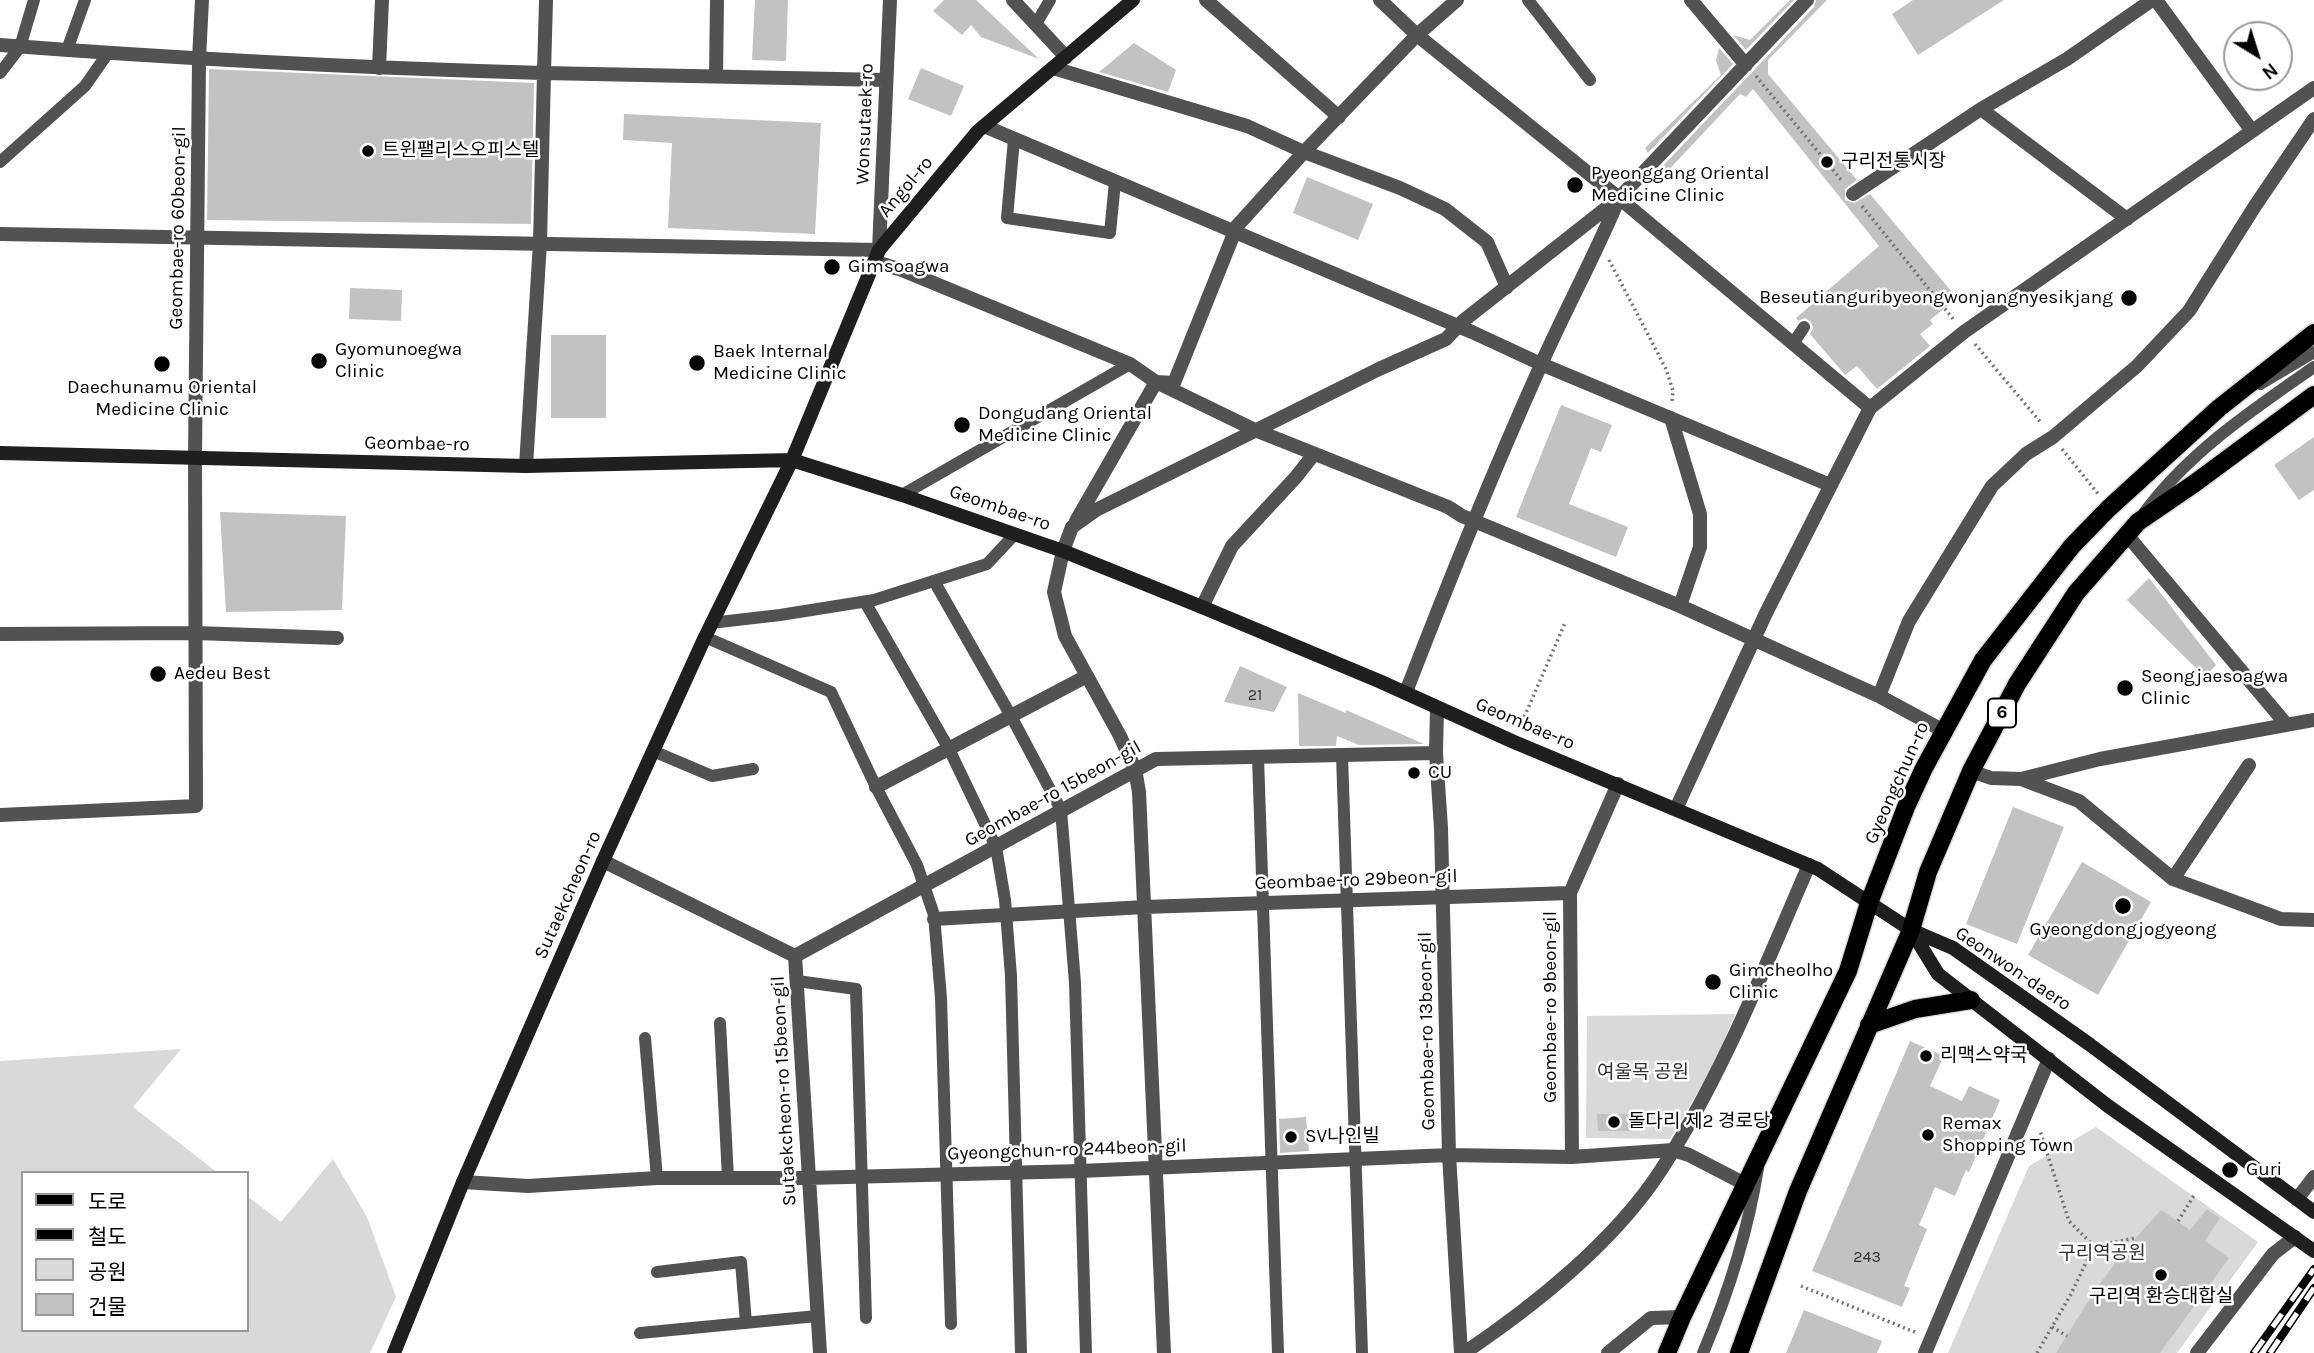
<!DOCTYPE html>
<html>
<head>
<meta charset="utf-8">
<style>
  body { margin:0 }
  #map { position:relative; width:2314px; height:1353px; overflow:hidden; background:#fff; font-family:Karla,"Noto Sans KR",sans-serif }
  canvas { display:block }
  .legend { position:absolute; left:21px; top:1171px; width:228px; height:161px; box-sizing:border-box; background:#fff; border:2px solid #999; margin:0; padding:9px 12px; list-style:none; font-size:21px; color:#000 }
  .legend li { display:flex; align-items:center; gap:14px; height:35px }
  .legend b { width:35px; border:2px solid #999 }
  .north { position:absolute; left:2223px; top:21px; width:70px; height:70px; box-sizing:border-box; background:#fff; border:2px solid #999; border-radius:50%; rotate:142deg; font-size:19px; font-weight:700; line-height:28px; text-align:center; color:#000 }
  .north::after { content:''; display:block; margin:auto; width:24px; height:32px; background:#000; clip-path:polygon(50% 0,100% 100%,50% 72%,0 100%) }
</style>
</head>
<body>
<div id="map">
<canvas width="2314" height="1353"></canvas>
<ul class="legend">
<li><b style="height:9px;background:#000"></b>도로</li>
<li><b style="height:9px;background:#000"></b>철도</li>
<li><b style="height:19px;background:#d9d9d9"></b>공원</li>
<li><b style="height:19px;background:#c2c2c2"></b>건물</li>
</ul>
<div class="north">N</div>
</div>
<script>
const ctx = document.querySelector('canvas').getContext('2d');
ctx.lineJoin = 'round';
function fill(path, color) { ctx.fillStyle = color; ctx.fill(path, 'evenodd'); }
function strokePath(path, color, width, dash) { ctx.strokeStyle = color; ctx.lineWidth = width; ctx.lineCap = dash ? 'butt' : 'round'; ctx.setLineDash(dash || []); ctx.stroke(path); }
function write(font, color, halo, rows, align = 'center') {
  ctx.font = font + ' Karla,"Noto Sans KR",sans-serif'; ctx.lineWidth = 5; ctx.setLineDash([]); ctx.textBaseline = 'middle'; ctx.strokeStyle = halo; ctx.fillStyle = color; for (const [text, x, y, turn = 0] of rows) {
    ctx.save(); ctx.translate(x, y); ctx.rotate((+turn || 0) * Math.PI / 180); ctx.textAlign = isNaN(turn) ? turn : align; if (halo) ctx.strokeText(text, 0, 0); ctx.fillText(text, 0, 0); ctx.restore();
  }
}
fill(new Path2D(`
  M1735,1014l-20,49 -45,76 -84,-1 1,-122z
  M181,1049l-48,58 85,66h-195v157h224v-134l34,26 52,-63 34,58 29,80 -26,56h-370v-292z
  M2096,1127l162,115 -81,111h-229l81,-187z`), '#d9d9d9');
fill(new Path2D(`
  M755,0h33l-2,61 -34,-1z
  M944,0h32l63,59 -58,-22 -10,-12 -9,10 -29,-24z
  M1790,0h4l-48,50 -13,-15 17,5z
  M1816,0h11l-59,60v14l89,106 -12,9v11l9,3 16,-9 87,104 -27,22 3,4 -13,10 10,12 -53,43 -20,-23 -12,9 -35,-41 3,-6 -2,-6 -6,-4 -7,3 -2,-3 83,-72 -126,-157 -7,8 -6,-3 -78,83 -4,-6 156,-164z
  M1913,0h91l-86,55 -26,-41z
  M1134,43l42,27 -8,22 -69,-20z
  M1719,48l14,16 -85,89 -3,-5 76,-73 -5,-14z
  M921,68l43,18 -13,30 -43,-17z
  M209,69l325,14 -3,141 -324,-4z
  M624,114l197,9 -6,111 -147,-6 4,-85 -49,-3z
  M1307,177l66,27 -15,36 -65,-27z
  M350,288l52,2 -1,31 -52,-2z
  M551,335h55v83h-55z
  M1561,405l51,20 -11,27 -10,-4 -22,56 59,23 -12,30 -100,-40z
  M2314,437v53l-15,10 -25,-35z
  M220,512l126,4 -4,94 -116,2z
  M2149,578l67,87 -11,12 -78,-77z
  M1240,666l47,21 -13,25 -50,-10z
  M1298,693l48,20v-3l78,34 -65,1 -22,-9 -1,10h-37z
  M2013,807l51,20 -47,117 -51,-20z
  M2082,862l69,40 -53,93 -70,-40z
  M1910,1041l34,15 -14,30 32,15 7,-15 31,14 -31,72 -3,-2 -11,26 -20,-9 -16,38 8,4 -23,57 6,2 -8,19 -90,-36z
  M1597,1114h33l1,17h-33z
  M1306,1117l3,34 -29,2 -1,-34z
  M2207,1209l13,9 -15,23 24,17 -69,95h-104l38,-61 30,-41 37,-41 29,20z
  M1804,1310l78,31 -5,12h-91z`), '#c2c2c2');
const primary = new Path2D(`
  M1869,1025l46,-16 56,-9
  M1667,1353l15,-36 166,-346 21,-68 37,-96 18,-39 59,-108 89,-114 37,-38 110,-100 95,-75
  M1739,1353l59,-162 113,-261 17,-58 43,-101 46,-87 59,-91 62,-71 57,-39 119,-88`);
strokePath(primary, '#dbdbdb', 21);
strokePath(new Path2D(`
  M1756,76l86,105
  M1862,206l92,114
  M1609,260l57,109 7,22 -1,11
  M1975,344l67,80
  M2062,449l37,46
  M1520,727l45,-104
  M2178,1221l17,-27
  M2094,1246l42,-8
  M1801,1286l116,47
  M2052,1327l15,9
  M2037,1353l33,-57 24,-50 -25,-25 -29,-90`), '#747474', 3.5, [2, 3.5]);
strokePath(new Path2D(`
  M1528,0l62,80
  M1036,24l14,-24
  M67,50l18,-50
  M0,73l20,-26 14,-47
  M1014,139l-7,79 103,15 5,-51
  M0,162l85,-76 23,-33
  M1793,344l11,-17
  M2260,384l54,-32
  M902,495l228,-131
  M2144,513c45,-61 108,-103 170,-146
  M934,581l77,135 50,94 14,173 11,370
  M865,602l84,147 47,98 9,53 6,76 10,377
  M711,623l69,-8 94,-15 113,-36 28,-30
  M705,637l126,55 45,95 41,78 17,50 7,83 10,326
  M653,751l59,25 41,-7
  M1342,755l20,598
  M1258,757l20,596
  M797,981l59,8 10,329
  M720,1023l8,155
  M645,1038l12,140
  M657,1272l84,-10 5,61
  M640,1333l177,-17
  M1703,1353c25,-59 45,-122 55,-185`), '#525252', 12);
strokePath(new Path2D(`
  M1013,0l53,57
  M1206,0l133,117
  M1380,0l37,35 202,163
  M1691,0l55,65
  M2156,0l96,131
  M0,45c181,14 363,23 544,28l2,-73
  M379,68l3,-68
  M1053,68l194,58 57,26 96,36 45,21 42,33 20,45
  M716,76l1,-76
  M1981,109l146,110
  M984,126l488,206 69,32 289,121
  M1853,194l128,-85 86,-50 85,-59
  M0,234l879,16 11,-250
  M876,262l26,8 228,94 26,18 18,1 63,-157 67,-74 113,-117 40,-35
  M1671,418l29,96v33l-20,59
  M526,466l14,-223 4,-170 341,7
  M1076,521l80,-139 99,48 193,77 14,9 218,90 199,90 63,34
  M2127,535l159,189
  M1202,607l30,-61 64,-69 18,-23
  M0,634l196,-1 141,5
  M1406,692c42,-109 86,-218 134,-325 25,-57 55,-111 79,-169l251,210
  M1879,696l30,-75 83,-135 34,-32 27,-17 84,-71 52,-55 66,-105 59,-87
  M1437,708l-1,45 5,75 8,327 12,198
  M1971,771l20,7 30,1 79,-20 214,-39
  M2021,779l58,22 94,78 108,40 33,1
  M876,787l211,-111
  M1676,809l90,-196 104,-205 94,-76 350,-244
  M0,815l196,-9 -1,-349 4,-398 3,-59
  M603,861l192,95 25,397
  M2173,879l76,-114
  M934,919l210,-12 426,-14
  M795,956l361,-197 280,-6
  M1572,1157l-2,-264 48,-109
  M463,1182l65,4 129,-8h151l272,-7 369,-16 123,2 101,-7 16,5 56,29
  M2297,1199l17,-22
  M1164,1353l-25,-561 -4,-23 -15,-33 -55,-100 -11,-44 9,-41 9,-24 24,-17 283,-141 67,-30 17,-18 156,-123 188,-198
  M1464,1353c70,-47 151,-112 197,-183 62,-95 103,-202 148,-305
  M1608,1353l43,-35 31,-1
  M1925,1353l124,-294
  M2197,1353l76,-99 22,-17`), '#525252', 14);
strokePath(new Path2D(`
  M0,453l526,13 266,-6 110,35 161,56 139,56 177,74 135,61 304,127 93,61 42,18 136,96 225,168
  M1911,930l27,44 170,132 206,145
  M394,1353l69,-171 140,-321 102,-224 87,-177 87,-210 99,-119 155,-131`), '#1f1f1f', 14);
strokePath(primary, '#000', 18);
const rail = new Path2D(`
  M2254,1353l60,-84
  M2270,1353l44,-65`);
strokePath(rail, '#000', 8);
strokePath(rail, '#fff', 5, [16]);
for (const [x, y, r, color] of [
  [368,151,7,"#000"],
  [1827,162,7,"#000"],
  [1575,185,9,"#000"],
  [832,267,9,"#000"],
  [2129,298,9,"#000"],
  [319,361,9,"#000"],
  [697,363,9,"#000"],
  [162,364,9,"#000"],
  [962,425,9,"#000"],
  [158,674,9,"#000"],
  [2125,688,9,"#000"],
  [1414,773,7,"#000"],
  [2123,906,9,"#000"],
  [1713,982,9,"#000"],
  [1926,1056,7,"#000"],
  [1614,1122,7,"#000"],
  [1928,1135,7,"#000"],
  [1291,1137,7,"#000"],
  [2230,1170,9,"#000"],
  [2161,1275,7,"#000"]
]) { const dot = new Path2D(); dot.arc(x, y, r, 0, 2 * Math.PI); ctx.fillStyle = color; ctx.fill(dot); strokePath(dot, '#fff', 2.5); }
write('16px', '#303030', null, [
  ["21",1255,695],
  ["243",1867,1257]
]);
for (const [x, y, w] of [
  [2002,713,28]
]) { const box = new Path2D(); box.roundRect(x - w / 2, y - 14.5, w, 29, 5); ctx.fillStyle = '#fff'; ctx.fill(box); strokePath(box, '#000', 2); }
write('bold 18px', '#000', null, [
  ["6",2002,713]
]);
write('19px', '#000', '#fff', [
  ["Wonsutaek-ro",865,124,-88],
  ["Angol-ro",906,187,-50],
  ["Geombae-ro 60beon-gil",178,228,-89],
  ["Geombae-ro",417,444,1],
  ["Geombae-ro",1000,508,19],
  ["Geombae-ro",1525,724,23],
  ["Gyeongchun-ro",1897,783,-66],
  ["Geombae-ro 15beon-gil",1053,794,-29],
  ["Geombae-ro 29beon-gil",1356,880,-2],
  ["Sutaekcheon-ro",568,895,-66],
  ["Geonwon-daero",2013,969,34],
  ["Geombae-ro 9beon-gil",1551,1007,-90],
  ["Geombae-ro 13beon-gil",1427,1031,-91],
  ["Sutaekcheon-ro 15beon-gil",784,1091,-93],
  ["Gyeongchun-ro 244beon-gil",1067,1150,-2]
]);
write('19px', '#000', '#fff', [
  ["트윈팰리스오피스텔",382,151],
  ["구리전통시장",1841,162],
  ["Pyeonggang Oriental",1591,174],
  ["Medicine Clinic",1591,196],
  ["Gimsoagwa",848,267],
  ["Beseutianguribyeongwonjangnyesikjang",2113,298,"right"],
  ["Gyomunoegwa",335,350],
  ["Clinic",335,372],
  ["Baek Internal",713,352],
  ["Medicine Clinic",713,374],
  ["Daechunamu Oriental",162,388,"center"],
  ["Medicine Clinic",162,410,"center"],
  ["Dongudang Oriental",978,414],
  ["Medicine Clinic",978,436],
  ["Aedeu Best",174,674],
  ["Seongjaesoagwa",2141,677],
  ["Clinic",2141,699],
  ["CU",1428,773],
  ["Gyeongdongjogyeong",2123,930,"center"],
  ["Gimcheolho",1729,971],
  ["Clinic",1729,993],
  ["리맥스약국",1940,1056],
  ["돌다리 제2 경로당",1628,1122],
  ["Remax",1942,1124],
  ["Shopping Town",1942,1146],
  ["SV나인빌",1305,1137],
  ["Guri",2246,1170],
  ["구리역 환승대합실",2161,1297,"center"]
], 'left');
write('19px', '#303030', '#fff', [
  ["여울목 공원",1643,1073],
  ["구리역공원",2102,1254]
]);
</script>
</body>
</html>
